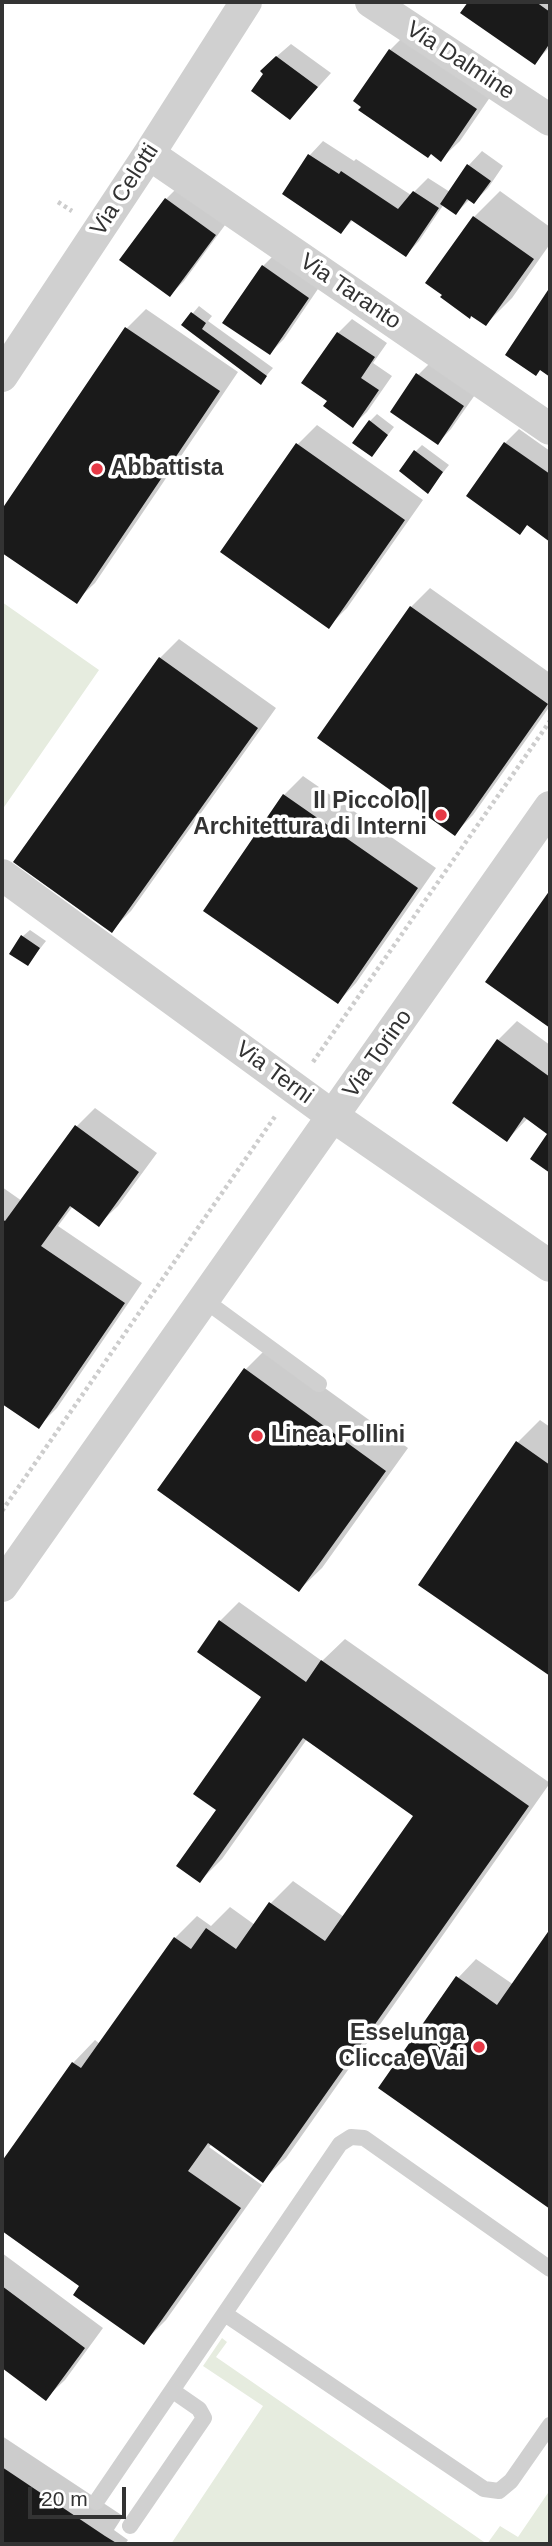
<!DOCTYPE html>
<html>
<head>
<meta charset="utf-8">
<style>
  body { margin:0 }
  #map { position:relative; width:552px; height:2546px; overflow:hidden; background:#fff; font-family:Helvetica,sans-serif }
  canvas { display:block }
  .frame { position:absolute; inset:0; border:4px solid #333; pointer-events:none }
  .scale { position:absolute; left:28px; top:2487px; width:98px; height:32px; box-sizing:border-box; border:4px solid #333; border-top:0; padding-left:9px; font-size:21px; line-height:24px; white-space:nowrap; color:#333; -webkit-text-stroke:5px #fff; paint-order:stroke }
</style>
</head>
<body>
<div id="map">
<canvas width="552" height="2546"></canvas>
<div class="frame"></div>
<div class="scale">20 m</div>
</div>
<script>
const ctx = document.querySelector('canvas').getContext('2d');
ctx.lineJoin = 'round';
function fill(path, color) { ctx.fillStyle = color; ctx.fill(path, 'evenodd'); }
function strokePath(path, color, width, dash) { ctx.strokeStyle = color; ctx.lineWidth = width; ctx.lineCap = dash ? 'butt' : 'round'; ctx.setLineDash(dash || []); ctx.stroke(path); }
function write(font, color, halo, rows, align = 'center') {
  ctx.font = font + ' Helvetica,sans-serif'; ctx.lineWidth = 7; ctx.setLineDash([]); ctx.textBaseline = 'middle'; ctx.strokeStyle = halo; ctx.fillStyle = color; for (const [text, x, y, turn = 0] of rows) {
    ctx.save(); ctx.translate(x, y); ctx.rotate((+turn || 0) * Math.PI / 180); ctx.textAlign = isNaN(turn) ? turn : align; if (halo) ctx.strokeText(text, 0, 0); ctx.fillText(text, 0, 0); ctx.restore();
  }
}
fill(new Path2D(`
  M2,602l97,68 -97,140z
  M222,2338l5,4 -11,15 271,187 13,-18 18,11 32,-47v54h-379l92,-138 -60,-40z`), '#e6ecdf');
fill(new Path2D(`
  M470,2h80v45l-16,16 -72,-50z
  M409,31l86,59 -35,51 -19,18 -10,-7 -41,-102z
  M291,44l40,29 -41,45 -14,-61z
  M323,141l31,20 2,-2 55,36 17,-17 22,14 19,-27 13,-14 21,15 -15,22 -14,14 -4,-3 -14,14 -12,-9 -25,37 -13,14 -53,-35 -12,12 -57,-38 26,-39z
  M180,185l48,36 -44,60 -14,14 -48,-36 44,-60z
  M500,191l50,36v17l-38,54 -26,26 -58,-41 46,-66z
  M277,252l45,31 -38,56 -14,14 -7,-87z
  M199,306l13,10 -4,5 65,47 -12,14 -78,-57z
  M146,309l92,63 -143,211 -19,18 -74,-50v-39l125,-184z
  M352,319l35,24 -14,20 19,13 -25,36 -14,13 -24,-25 9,-67z
  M432,361l45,31 -26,37 -13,14 -20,-68z
  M377,414l17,13 -22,28 -2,-34z
  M317,425l106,75 -76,108 -19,19 -30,-183z
  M519,429l31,22v89l-22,-16 -8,8 -52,-37 37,-52z
  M422,445l27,20 -21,26 -13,-39z
  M430,588l120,85v33l-77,109 -19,19 -135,-96 92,-131z
  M179,639l97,69 -145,203 -19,19 48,-272z
  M303,776l133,92 -80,115 -18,19 -54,-207z
  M550,893v133l-63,-45z
  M30,930l16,11 -18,23 -5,-28z
  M517,1021l33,24v126l-18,-13 18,-24 -22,-16 -21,22 -9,-100z
  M95,1108l62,45 -39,53 -19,18 -26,-18 -15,20 84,57 -85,125 -19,19 -36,-25v-215l20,14 55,-75z
  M268,1347l140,101 -86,120 -23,22 -54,-220z
  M540,1420l10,7v247l-130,-90 98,-142z
  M239,1602l83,59 23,-22 205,144 -264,375 -23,22 -51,-36 -3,3 53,38 -96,135 -23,23 -61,-57 -80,-57v-65l71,-101 22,-23 5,4 75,-106 22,-22 14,10 19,-19 25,18 16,-22 22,-22 51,36 71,-102 -108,-76 -85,120 -22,22 18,-72 46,-112 -44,-76z
  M550,1932v275l-170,-119 78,-110 18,-19 38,26z
  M2,2253l101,75 -38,52 -19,18 -44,-32z
  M2,2436l121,80 -9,14 14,10 -3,4h-123z`), '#0003');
fill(new Path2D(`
  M468,2h68l14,10v31l-15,22 -75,-52z
  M389,49l88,60 -36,53 -10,-8 -3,4 -70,-48 3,-3 -8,-6z
  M276,56l42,31 -28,33 -39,-29 12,-17 -3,-3z
  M308,154l31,20 2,-3 57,38 15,-18 26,17 -33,49 -55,-37 -10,14 -59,-40z
  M467,164l24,17 -17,23 -7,-5 -11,16 -16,-11z
  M165,198l51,37 -46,62 -51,-37z
  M473,216l61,43 -48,67 -15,-10 -1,3 -30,-22 2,-2 -17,-12z
  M262,265l47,33 -39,57 -48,-32z
  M550,287v90l-10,-7 -4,6 -31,-21z
  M191,312l15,11 -4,6 65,47 -6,9 -80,-60z
  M125,327l95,64 -143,213 -75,-51v-44z
  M337,332l38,25 -14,21 18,12 -26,38 -30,-22 4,-5 -26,-18z
  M416,373l48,33 -26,39 -48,-33z
  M369,420l19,15 -16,22 -20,-14z
  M504,442l46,32v68l-23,-17 -7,10 -54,-39z
  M296,443l109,77 -76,109 -109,-77z
  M414,450l29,22 -15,22 -29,-23z
  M410,606l138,98 -93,132 -138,-98z
  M159,657l99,71 -146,205 -99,-71z
  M283,794l135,94 -80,116 -135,-93z
  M550,890v138l-65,-46z
  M21,935l19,13 -12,18 -19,-12z
  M497,1039l53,38v96l-20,-14 17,-25 -23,-17 -17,25 -55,-39z
  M75,1125l64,47 -40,55 -29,-21 -29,40 84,57 -86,126 -37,-25v-185l3,2z
  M244,1368l142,103 -87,121 -142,-102z
  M516,1441l34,24v211l-132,-91z
  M219,1620l87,62 15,-22 208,146 -266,377 -55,-40 -20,28 53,37 -97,137 -71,-50 6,-9 -77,-55v-70l70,-99 9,6 93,-131 17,12 15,-21 30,21 33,-47 56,39 88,-125 -110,-78 -103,145 -24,-17 40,-56 -23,-16 68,-97 -64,-45z
  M550,1929v280l-172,-121 78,-112 41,29z
  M2,2286l83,62 -39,53 -44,-33z
  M2,2467l103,69 13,8h-116z`), '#1a1a1a');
strokePath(new Path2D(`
  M58,202l14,9
  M313,1062l237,-341
  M2,1511l274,-396`), '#cdcdcd', 4.5, [3.5, 3.5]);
strokePath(new Path2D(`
  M203,1299l116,85
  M225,2314l259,175 15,2 12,-10 39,-56
  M96,2502l244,-358 11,-7 13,1 186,131
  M130,2526l74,-108 -5,-9 -26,-18`), '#d0d0d0', 16);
strokePath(new Path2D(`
  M371,2l179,118
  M149,154l401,275
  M2,376l147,-222 97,-152
  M2,875l332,242 216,149
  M2,1586c182,-260 366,-519 548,-779`), '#d0d0d0', 32);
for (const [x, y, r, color] of [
  [97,469,7,"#e63946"],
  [441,815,7,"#e63946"],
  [257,1436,7,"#e63946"],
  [479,2047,7,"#e63946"]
]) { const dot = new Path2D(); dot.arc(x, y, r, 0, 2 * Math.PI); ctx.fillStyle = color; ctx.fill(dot); strokePath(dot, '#fff', 2.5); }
write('23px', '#333', '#fff', [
  ["Via Dalmine",460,61,33],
  ["Via Celotti",125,190,-57],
  ["Via Taranto",350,292,34],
  ["Via Torino",378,1054,-55],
  ["Via Terni",274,1073,36]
]);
write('bold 23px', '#333', '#fff', [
  ["Abbattista",111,469],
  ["Il Piccolo |",427,802,"right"],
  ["Architettura di Interni",427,828,"right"],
  ["Linea Follini",271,1436],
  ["Esselunga",465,2034,"right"],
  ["Clicca e Vai",465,2060,"right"]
], 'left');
</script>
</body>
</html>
